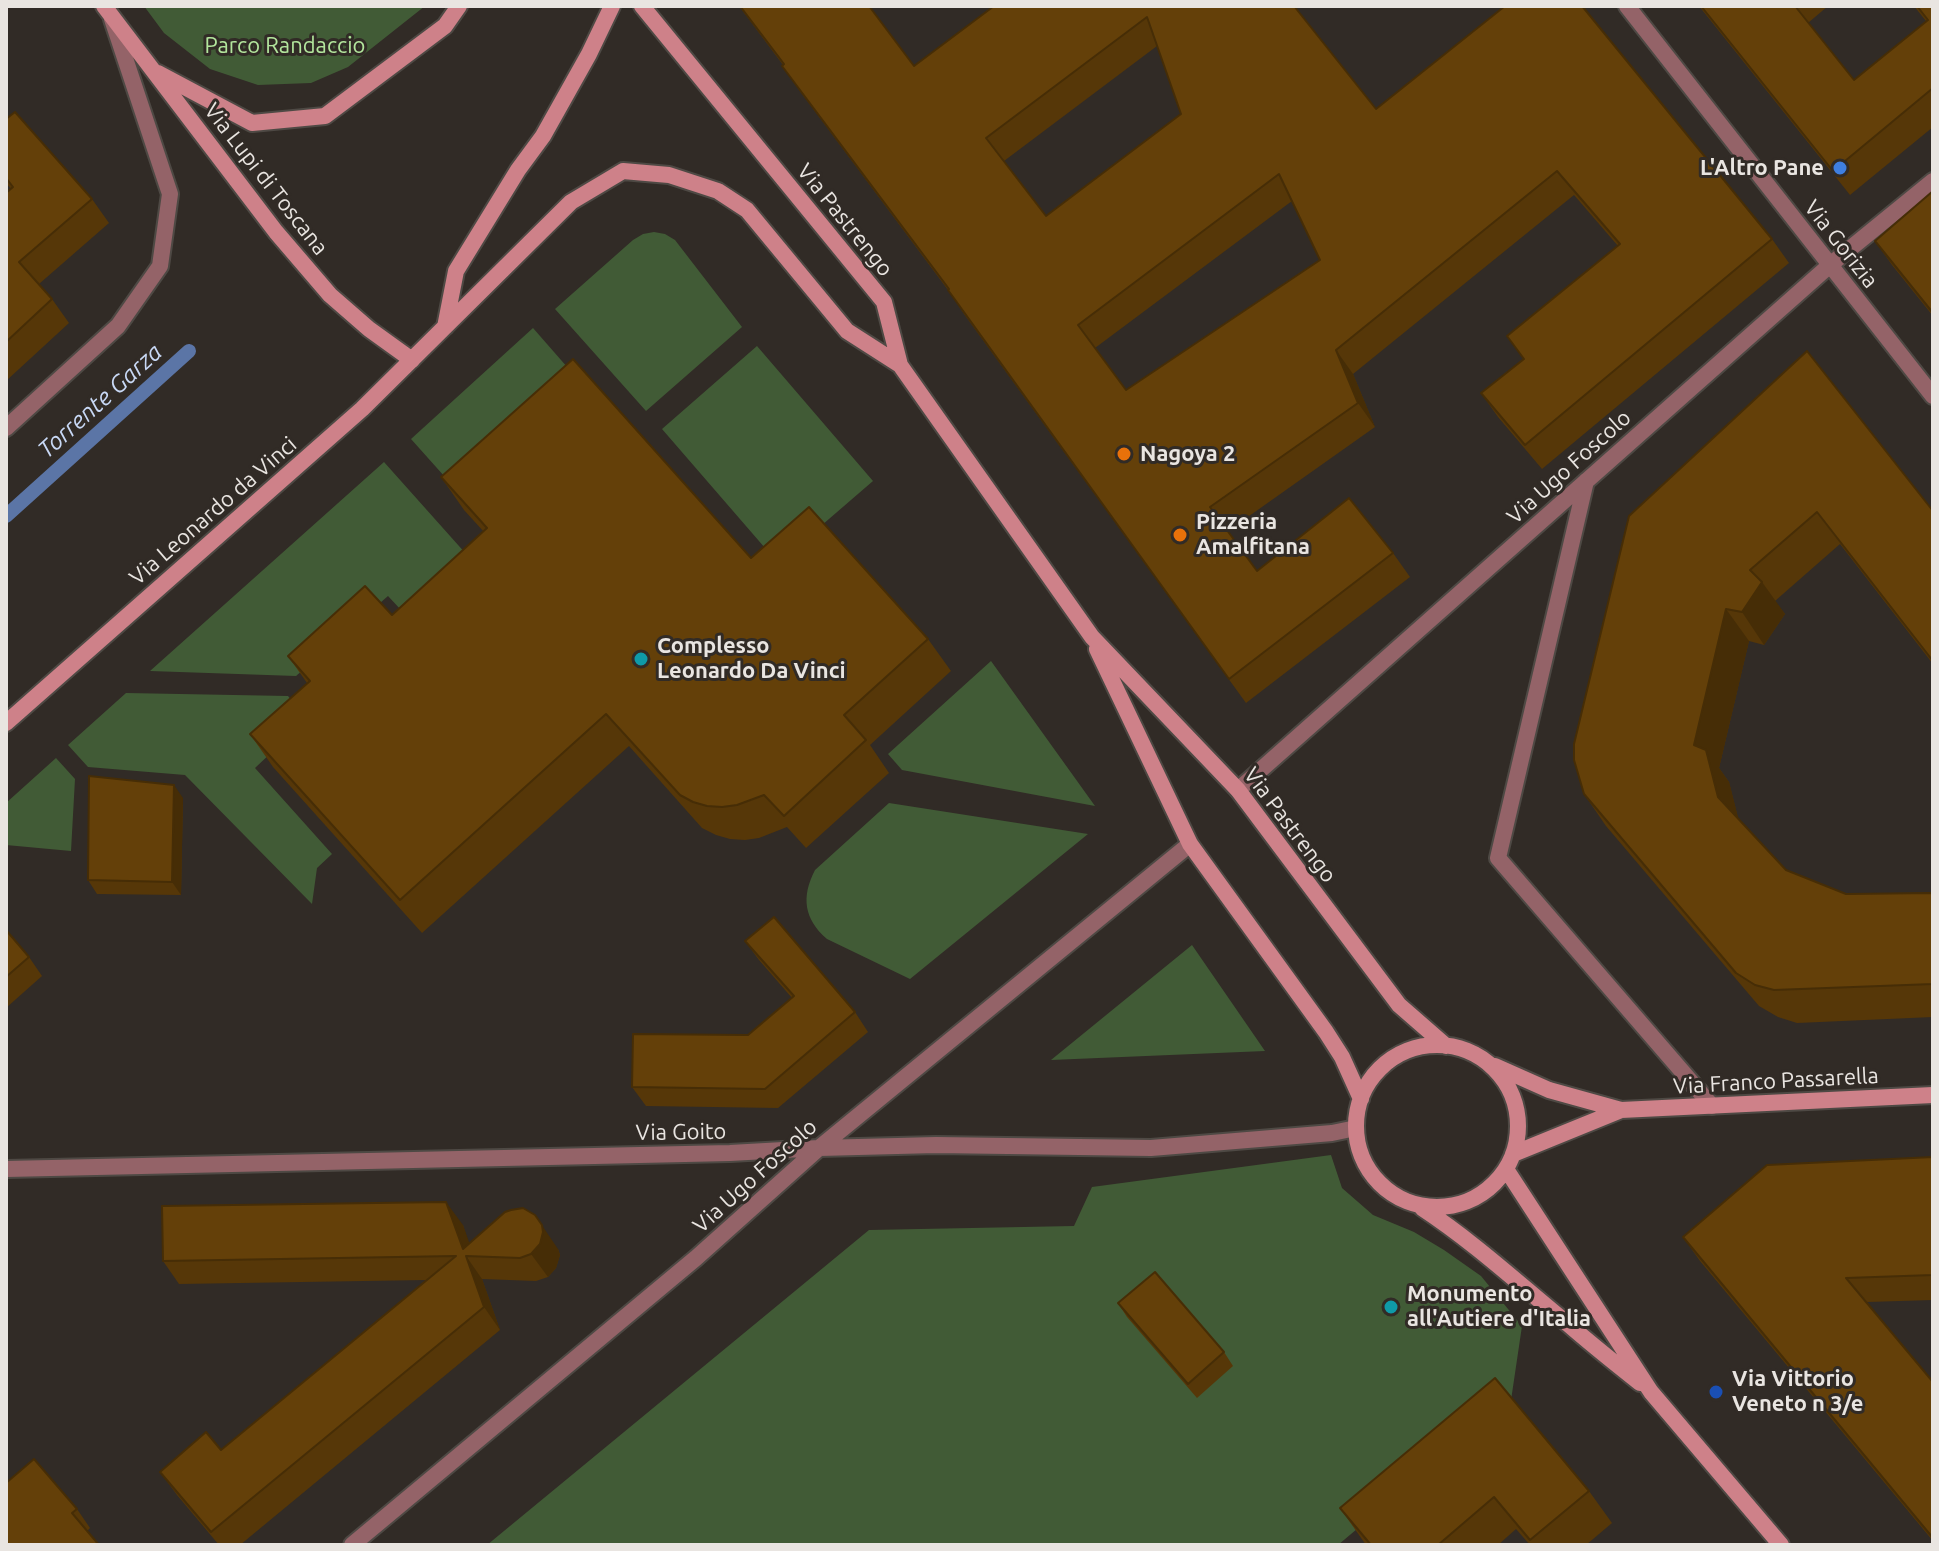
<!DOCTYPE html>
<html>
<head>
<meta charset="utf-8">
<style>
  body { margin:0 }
  #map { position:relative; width:1939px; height:1551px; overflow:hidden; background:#312b26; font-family:Ubuntu,sans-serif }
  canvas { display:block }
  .frame { position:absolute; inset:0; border:8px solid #e9e5e1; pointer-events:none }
</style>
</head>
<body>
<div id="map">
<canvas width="1939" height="1551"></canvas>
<div class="frame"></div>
</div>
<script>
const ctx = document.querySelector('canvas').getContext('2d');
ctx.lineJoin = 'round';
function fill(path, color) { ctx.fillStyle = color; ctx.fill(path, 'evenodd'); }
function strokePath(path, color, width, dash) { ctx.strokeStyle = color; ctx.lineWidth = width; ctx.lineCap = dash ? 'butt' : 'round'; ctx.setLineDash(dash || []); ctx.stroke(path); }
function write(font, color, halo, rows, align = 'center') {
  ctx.font = font + ' Ubuntu,sans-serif'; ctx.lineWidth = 6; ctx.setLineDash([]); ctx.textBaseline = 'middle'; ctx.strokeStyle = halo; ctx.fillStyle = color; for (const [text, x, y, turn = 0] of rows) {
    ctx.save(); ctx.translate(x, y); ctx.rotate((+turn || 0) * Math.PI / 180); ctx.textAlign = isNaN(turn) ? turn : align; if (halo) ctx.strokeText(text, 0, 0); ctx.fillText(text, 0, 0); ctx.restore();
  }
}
fill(new Path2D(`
  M144,6h281l-77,61 -37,16 -53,2 -48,-16 -46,-36z
  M654,232l11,2 10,6 67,87 -96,84 -91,-102 78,-69 10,-6z
  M533,328l42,48 -122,110 -42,-47z
  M757,346l116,135 -95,82 -116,-134z
  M384,462l83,93 -52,70 -27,-29 -92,80 -146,-5z
  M991,661l104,145 -193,-36 -14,-16z
  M126,693l162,3 19,23 -52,49 77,86 -15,14 -5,36 -127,-129 -97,-8 -20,-22z
  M56,758l19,21 -4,72 -65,-6v-42z
  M889,803l199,31 -178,145 -83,-40c-23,-20 -26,-42 -12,-69z
  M1192,945l73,106 -214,9z
  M1331,1155l11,33 31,27 41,17 30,18 37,26 41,50 -12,81 -45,31 -127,107h-851l382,-315 205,-4 18,-39z`), '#415b36');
strokePath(new Path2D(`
  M6,516l183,-165`), '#5b75a6', 14);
const street = new Path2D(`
  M1627,6l306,390
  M6,428l112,-102 42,-60 10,-72 -58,-175
  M1586,481l-88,377 214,248
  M1238,790l592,-525 103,-84
  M6,1169l724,-16 89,-5 117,-3 215,3 181,-15 24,-5
  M352,1545l344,-287 123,-110 371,-304`);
const secondary = new Path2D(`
  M104,6l172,226 54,63 39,34 43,31
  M642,6l242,296 16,63 192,272 146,153 161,215 47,41
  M158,73l94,50 73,-7 120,-90 14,-20
  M445,327l11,-56 62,-101 25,-34 46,-82 23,-48
  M1097,649l93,195 136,188 16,25 19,42
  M6,723l356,-314 209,-207 52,-31 46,4 49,16 29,19 100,121 53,34
  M1356 1126a81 81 0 1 1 162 0a81 81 0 1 1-162 0Z
  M1495,1066l54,24 72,20 312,-15
  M1513,1154l108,-44
  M1506,1169l145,223 130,153
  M1422,1208c53,35 97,76 146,116 23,20 48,40 72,59`);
strokePath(street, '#4e4944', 20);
strokePath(secondary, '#4e4944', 20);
strokePath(street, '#946368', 16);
strokePath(secondary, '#ce8189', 16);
fill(new Path2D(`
  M739,6h130l45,60 80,-60h300l82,103 396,130 17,24 -247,206 -44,-52 -17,-24 42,-34 -16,-23 111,-90 -44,-51 -221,179 22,53 -147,104 29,40 136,-18 17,24 -164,126 -282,-389 -16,-24 -149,-200 -17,-24 1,-1zM1157,46l24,68 -135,102 -42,-55zM1292,201l28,59 -194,130 -31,-42z
  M1699,6h129l-20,17 46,57 72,-59 -12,-15h19v121l-83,68z
  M6,119l86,80 17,24 -70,61 13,15 17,24 -63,58v-188l5,-4 -5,-6z
  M1933,191v125l-41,-51 -17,-24z
  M441,477l310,81 177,81 23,32 -81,74 19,28 -83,75 -19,-21 -28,11 -14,2 -15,-1 -14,-4 -14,-7 -73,-82 -207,187 -149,-166 -23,-33 57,-51 -19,-27 104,-41 92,-83 -20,-22z
  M1933,511v153l-93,-120 -65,57 10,13 -21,31 -15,-4 -30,127 10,14 9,36 48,52 60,24 87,-1v124l-136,6 -19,-6 -19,-11 -153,-180 -22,-32 45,-278z
  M183,798l-2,97 -84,-1 -9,-14z
  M6,930l23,27 13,19 -36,32z
  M745,941l110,71 13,20 -90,76 -132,-2 -14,-19 116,-52 44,-37 -33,-38z
  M1933,1157v143l-66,2 66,80v159l-233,-280 -17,-24z
  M463,1225l6,19 89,5 2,6 -4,13 -8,9 -12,4 -54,-2 18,51 -260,215h-21l-42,-50 -17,-23 61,-22 205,-170 -247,4 -16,-23z
  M1118,1303l106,49 9,14 -36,32 -70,-81z
  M1589,1491l23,32 -26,22h-56l-14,-16 -18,16h-132l-26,-37z
  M77,1509l13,19 -3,3 -81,14z`), '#563708');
fill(new Path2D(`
  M1336,350l17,24 22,53 -17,-24z
  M1762,582l23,32 -21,31 -22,-33z
  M1726,609l23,32 -30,127 10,14 12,47 -23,-32 -24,-52z
  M174,785l9,13 -2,97 -9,-13z
  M446,1202l17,23 11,31 -11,-7z
  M535,1215l23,34 2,6 -4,13 -8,9 -17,-23z
  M466,1256l16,23 18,51 -16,-23z`), '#462d06');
const building = new Path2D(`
  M740,6h129l45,60 80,-60h300l82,103 129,-103h77l190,233 -247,206 -44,-52 43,-34 -17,-23 113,-92 -63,-73 -221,179 22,53 -148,104 47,64 92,-73 44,55 -164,126 -281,-389 1,-1 -167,-223 2,-2zM1147,17l34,97 -135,102 -60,-78zM1279,174l41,86 -194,130 -48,-65z
  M1701,6h94l59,74 74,-60 -11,-14h16v82l-100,83z
  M15,112l77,87 -73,63 33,37 -46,43v-149l7,-6 -7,-9v-59z
  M1933,191v122l-58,-72z
  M1807,351l126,160v150l-116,-149 -67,58 12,12 -20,30 -16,-3 -32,136 12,5 12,47 68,73 60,24 87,-1v91l-159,6 -19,-5 -19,-12 -152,-179 -10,-34v-16l55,-228z
  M573,359l178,199 58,-51 119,132 -84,76 22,25 -82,76 -20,-21 -27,10 -15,2 -15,-1 -14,-4 -13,-7 -74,-81 -206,186 -150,-166 60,-53 -22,-25 77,-70 27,29 95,-87 -46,-51z
  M89,776l85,9 -2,97 -84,-2z
  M774,917l81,95 -90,77 -133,-2 1,-53 115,1 46,-39 -49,-55z
  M6,930l23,27 -23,20z
  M1933,1157v118l-87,3 87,104v156l-250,-301 84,-72z
  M446,1202l17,47 42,-37 6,-2 12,-2 12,7 7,10 1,7 -3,12 -9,10 -11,4 -54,-2 18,51 -273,225 -51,-60 46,-40 15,18 235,-194 -293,5 -1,-55z
  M1155,1272l69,80 -36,32 -70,-81z
  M1495,1378l94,113 -59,49 -36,-43 -56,48h-67l-31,-37z
  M34,1459l43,50 -5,4 27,32h-93v-62z`);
fill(building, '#644009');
strokePath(building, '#462d06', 2);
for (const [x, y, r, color] of [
  [1840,168,8,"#3f7fe0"],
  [1124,454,8,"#e8710a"],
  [1180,535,8,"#e8710a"],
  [641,659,8,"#0f9aa8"],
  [1391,1307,8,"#0f9aa8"],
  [1716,1392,8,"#1a4fb4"]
]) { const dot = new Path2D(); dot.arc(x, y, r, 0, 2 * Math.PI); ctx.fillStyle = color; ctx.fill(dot); strokePath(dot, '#312b26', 3); }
write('22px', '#b3e69d', '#312b26', [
  ["Parco Randaccio",285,46]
]);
write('bold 22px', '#e9e5e1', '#312b26', [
  ["L'Altro Pane",1824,168,"right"],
  ["Nagoya 2",1140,454],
  ["Pizzeria",1196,522],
  ["Amalfitana",1196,547],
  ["Complesso",657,646],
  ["Leonardo Da Vinci",657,671],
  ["Monumento",1407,1294],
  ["all'Autiere d'Italia",1407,1319],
  ["Via Vittorio",1732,1379],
  ["Veneto n 3/e",1732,1404]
], 'left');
write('22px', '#e9e5e1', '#312b26', [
  ["Via Lupi di Toscana",266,179,52],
  ["Via Pastrengo",845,220,51],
  ["Via Gorizia",1841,244,52],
  ["Via Ugo Foscolo",1569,467,-42],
  ["Via Leonardo da Vinci",213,511,-41],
  ["Via Pastrengo",1290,825,53],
  ["Via Franco Passarella",1776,1081,-3],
  ["Via Goito",681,1132,-1],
  ["Via Ugo Foscolo",755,1176,-42]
]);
write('italic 24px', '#c8d8f5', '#312b26', [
  ["Torrente Garza",100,401,-42]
]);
</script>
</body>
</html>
